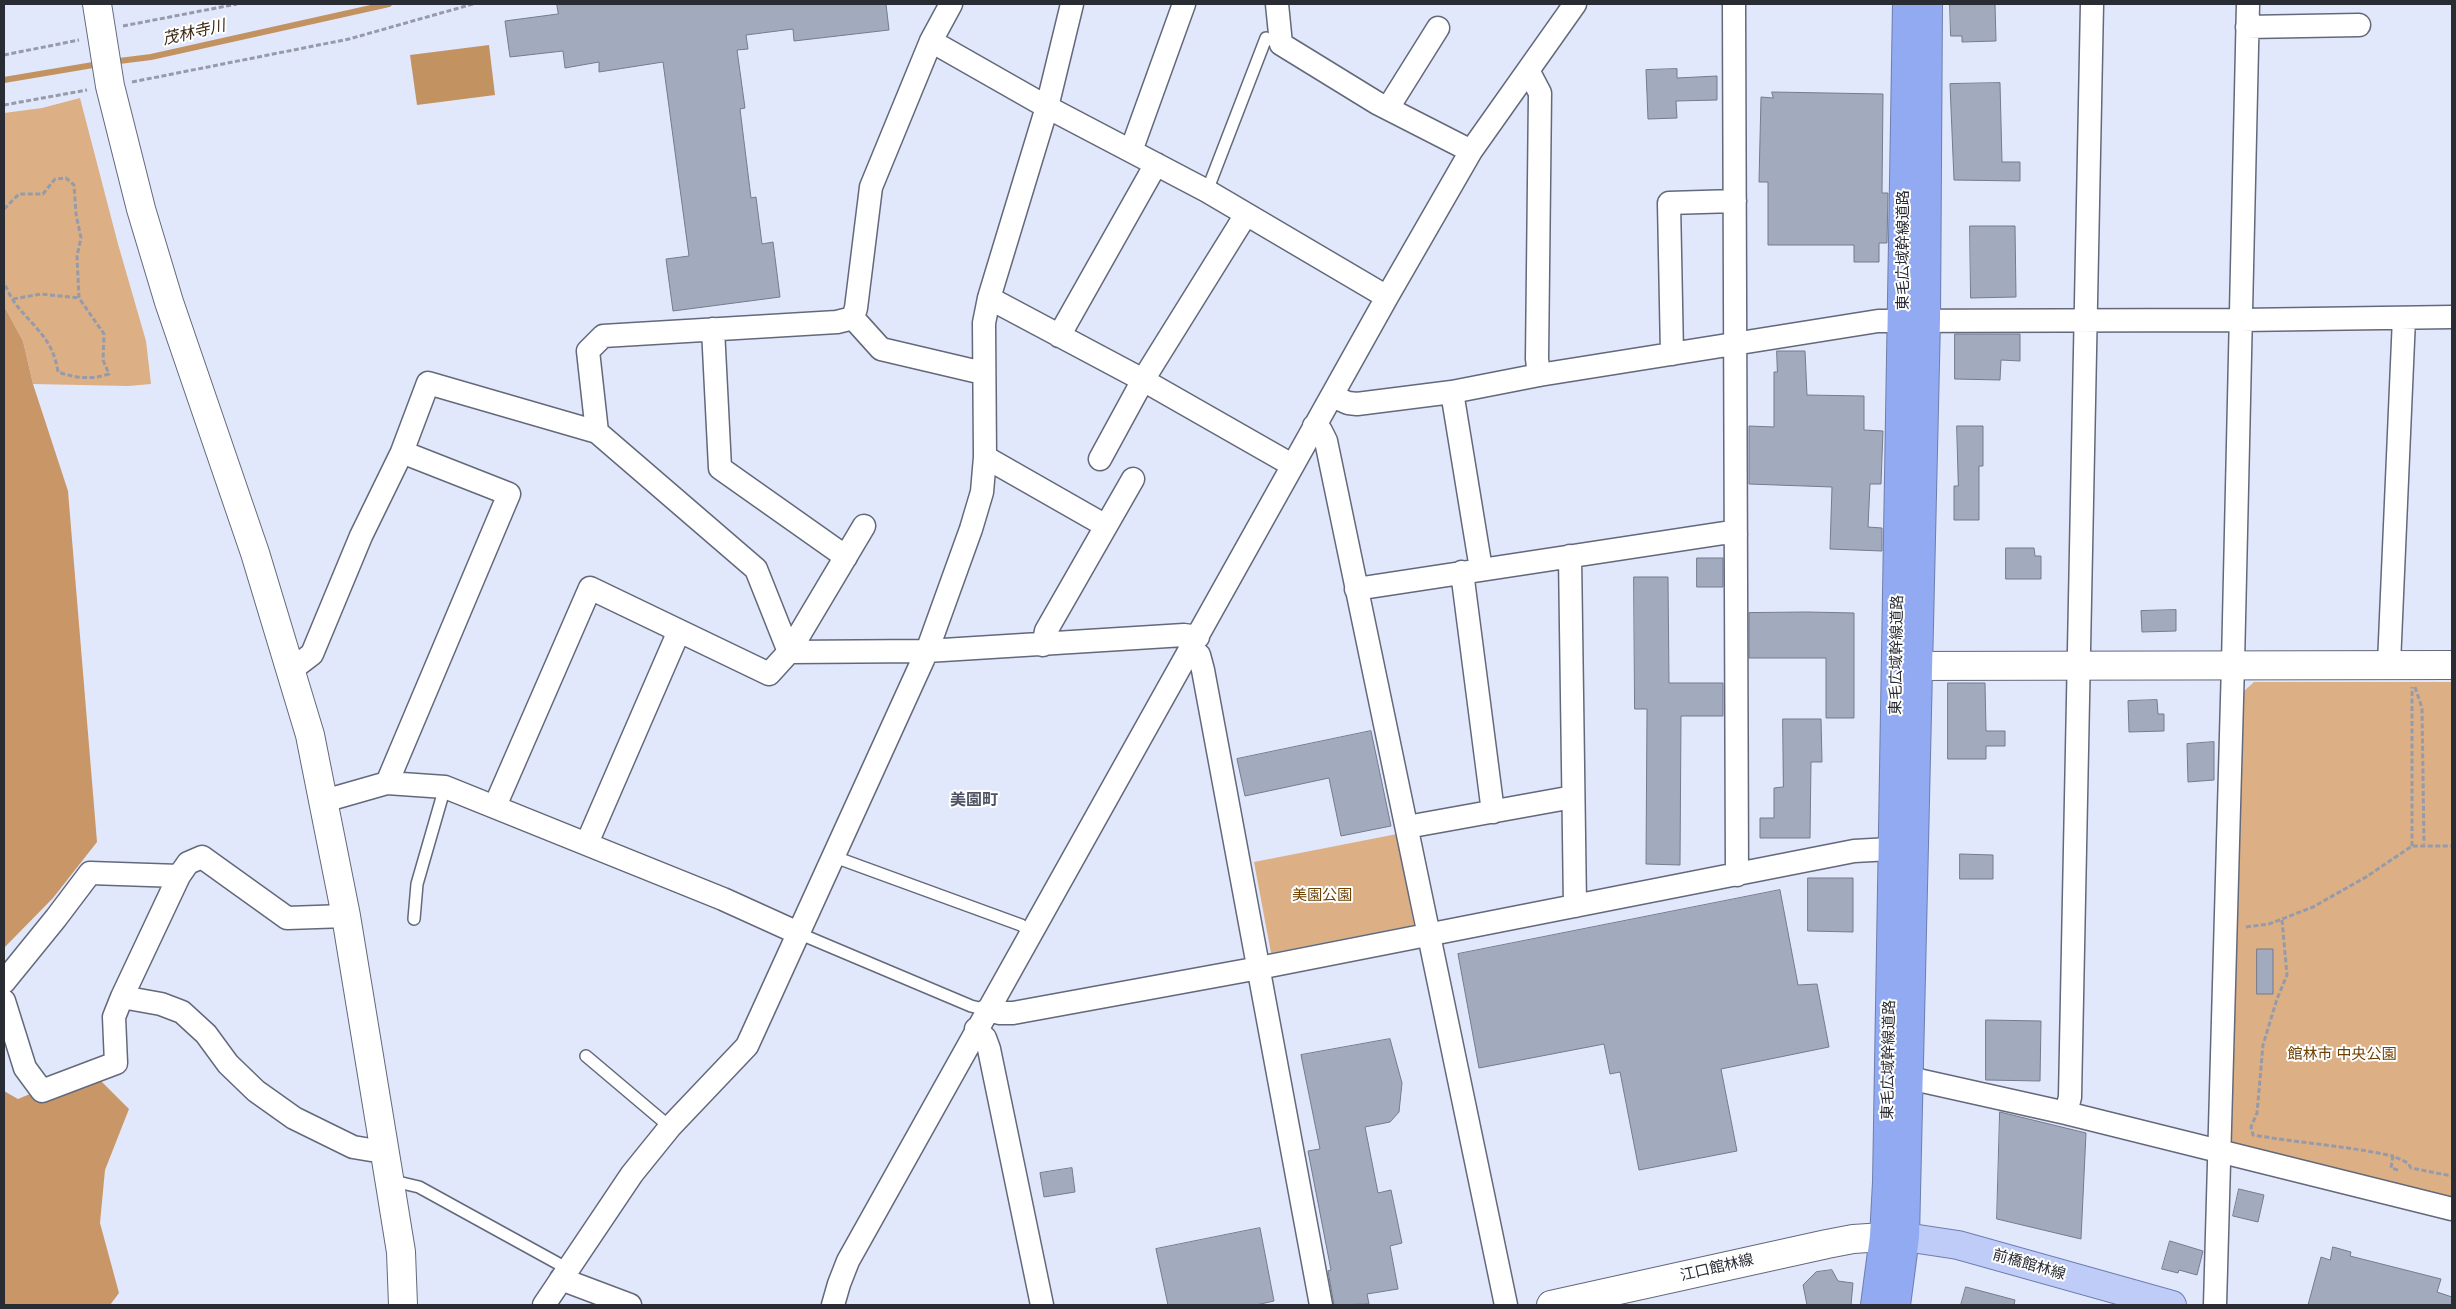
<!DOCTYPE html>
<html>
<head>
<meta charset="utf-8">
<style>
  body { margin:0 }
  #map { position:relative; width:2456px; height:1309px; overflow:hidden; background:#e1e8fc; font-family:"Fira Sans",sans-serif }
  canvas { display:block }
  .frame { position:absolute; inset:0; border:5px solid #292c33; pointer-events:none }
</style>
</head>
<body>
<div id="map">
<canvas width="2456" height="1309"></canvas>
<div class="frame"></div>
</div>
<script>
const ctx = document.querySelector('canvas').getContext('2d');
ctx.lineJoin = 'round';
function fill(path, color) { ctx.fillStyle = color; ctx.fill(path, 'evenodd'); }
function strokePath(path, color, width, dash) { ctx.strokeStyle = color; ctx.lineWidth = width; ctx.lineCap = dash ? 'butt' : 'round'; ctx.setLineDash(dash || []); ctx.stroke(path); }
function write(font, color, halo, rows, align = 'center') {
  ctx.font = font + ' "Fira Sans","Noto Sans JP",sans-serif'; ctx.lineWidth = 4; ctx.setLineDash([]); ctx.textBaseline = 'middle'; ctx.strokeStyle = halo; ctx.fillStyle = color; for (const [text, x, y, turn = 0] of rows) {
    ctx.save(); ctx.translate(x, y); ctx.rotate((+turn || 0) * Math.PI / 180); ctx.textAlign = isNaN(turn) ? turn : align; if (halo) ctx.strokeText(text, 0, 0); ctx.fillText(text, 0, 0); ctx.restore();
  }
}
fill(new Path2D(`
  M80,98l38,146 28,97 5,43 -23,2 -95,-2 -10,-43 -19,-35v-193l38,-5z
  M2254,682h198v517l-223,-57 13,-449z
  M1397,834l17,91 -143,28 -17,-91z`), '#dcaf85');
fill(new Path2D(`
  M4,306l19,35 10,43 35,107 29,351 -44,56 -49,50z
  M89,1069l40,40 -24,61 -5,53 19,70 -9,12h-106v-214l14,8z`), '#c99767');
fill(new Path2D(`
  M489,45l6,50 -78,10 -7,-50z`), '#c39261');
strokePath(new Path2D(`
  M111,62l40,-5 238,-53
  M4,80l95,-16`), '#c39261', 6);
const building = new Path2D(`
  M557,4h329l3,26 -95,11 -1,-12 -47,6 2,14 -11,1 8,58 -5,1 11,89 5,-1 6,47 11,-2 7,55 -107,14 -7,-52 23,-3 -26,-194 -64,10v-10l-34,6 -2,-17 -53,6 -5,-36 53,-7z
  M1950,4h45l1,37 -34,1v-6h-11z
  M1677,69v9l40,-2v24l-41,1 1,17 -29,1 -2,-49z
  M2000,83l2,79h18v19l-66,-1 -4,-96z
  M1772,92l111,2 -1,99h6l-1,50h-8v19h-25v-17h-86v-63h-9l2,-85 12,1z
  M1970,226h45l1,71 -45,1z
  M1955,334h65v27l-19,-1 -1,20 -45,-1z
  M1777,351h28l2,44 57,1v34l19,1 -2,53h-11l-2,43 14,1v23l-52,-2 2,-62 -83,-3v-58l25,1v-55h3z
  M1957,426h26v40h-4v54h-25v-34h4z
  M2006,548h28l1,8h6v23h-35z
  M1697,558h26v29h-26z
  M1634,577h34l1,106h54v33h-42l-1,149 -34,-1 1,-155h-12z
  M2176,610v21l-34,1 -1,-21z
  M1808,612l46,1v105h-28v-60h-77v-45z
  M1948,683h37l1,48h19v15h-19v13h-38z
  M2157,700l1,14h6v17l-35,1 -1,-31z
  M1783,719h38l1,43h-11l-1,76h-50v-20h14v-30l9,-1z
  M1371,731l20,95 -50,10 -12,-58 -84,18 -8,-37z
  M2214,742v38l-26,2 -1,-38z
  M1960,854l33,1v24h-33z
  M1808,878h45v54l-45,-1z
  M1780,890l18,95 19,-1 12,63 -108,22 16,82 -98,19 -19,-98 -10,2 -6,-30 -125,24 -21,-114z
  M2257,949h16v45h-16z
  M1986,1020l55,1 -1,60 -54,-1z
  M1390,1039l12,44 -3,29 -9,10 -25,5 13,66 13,-3 11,53 -12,3 8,43 -31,5 2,10 -35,1 -6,-34 3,-1 -23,-119 12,-2 -19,-94z
  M2000,1112l86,21 -5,106 -84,-20z
  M1072,1168l3,24 -31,5 -4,-24z
  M2239,1189l25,6 -6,27 -25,-6z
  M1260,1228l14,73 -18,4h-88l-12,-56z
  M2170,1241l33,10 -6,24 -18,-5 -1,3 -16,-4z
  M2333,1247l18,5 -1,4 91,23 -4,13 15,5v8h-144l13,-48 9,3z
  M1832,1270l6,11 15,2 -2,22h-44l-4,-20 13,-13z
  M1966,1287l49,13 -1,5h-53z`);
fill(building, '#a2aabd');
strokePath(building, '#747b8d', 1);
const lane = new Path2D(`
  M1207,191l59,-153 15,6
  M832,856l189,69 11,8
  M414,919l3,-35 28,-97
  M798,933l173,73 16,4
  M586,1056l84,71
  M390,1184l12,-1 17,4 149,82`);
const street = new Path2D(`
  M1277,4l4,40 96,59 94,48
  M1734,4l3,871
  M2247,27l112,-2
  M931,41l116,66 160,84 180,106
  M1529,72l11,21 -3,266 2,16
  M1388,108l50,-80
  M1131,151l53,-147
  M989,298l154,82 149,85
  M853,318l3,-10 15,-121 60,-146 20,-37
  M853,318l28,31 102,24
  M713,329l7,139 126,89
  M1059,336l97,-172
  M1672,354l-3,-151 66,-2
  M1452,392l29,177
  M1332,396l16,7 9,1 95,-12 87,-17 339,-54 363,-1 211,-3
  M1314,426l7,5 5,10 180,864
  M985,457l121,69
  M1100,459l43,-79 102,-164
  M1570,556l5,350
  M1462,572l31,240
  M1356,589l368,-56 12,1
  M1043,645l3,-14 87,-152
  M1191,649l8,6 4,15 118,635
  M789,652l-33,-83 -159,-137 -9,-81 15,-15 234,-14 16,-4
  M789,652l138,-1 257,-16 14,2
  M2389,664l15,-346
  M291,670l21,-16 49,-118 41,-84 26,-69 169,49
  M387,783l122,-289 -107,-42
  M324,801l63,-18 58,4 278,112 75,34
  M495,806l95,-218 179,86 20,-22 75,-126
  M1407,827l166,-30
  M587,843l92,-212
  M4,982l52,-64 34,-45 89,3
  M122,997l57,-121 9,-13 14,-6 85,61 59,-2
  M4,1001l21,67 17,23 74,-28 -2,-46 8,-20 39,7 21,8 24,22 22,30 28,27 38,27 59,29 18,3 14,-1
  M987,1010l13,3h13l246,-45 595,-117 55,-3
  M976,1029l9,9 4,11 53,256
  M1909,1078l157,35 386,96
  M2066,1113l4,-16 22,-1093
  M561,1279l69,26
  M544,1305l88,-131 38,-47 77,-81 180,-395 44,-122 11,-37 3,-35 -1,-134 5,-25 58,-191 25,-103
  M833,1305l6,-21 9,-23 539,-964 84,-146 104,-147
  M2215,1305l18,-641 15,-660`);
const secondary = new Path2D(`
  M97,4l13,82 31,123 28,93 86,251 55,182 36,181 44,268 11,68 2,53
  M1897,666l555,-1
  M1551,1305l276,-61 26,-5 31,-2`);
const primary = new Path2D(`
  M1884,1237h21l53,8 214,60`);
const highway = new Path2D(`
  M1875,1305l9,-68 3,-55 20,-1178
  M1896,1305l9,-68 21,-917 2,-316`);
strokePath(lane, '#63697a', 14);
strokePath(street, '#63697a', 25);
strokePath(secondary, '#63697a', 30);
strokePath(primary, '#6d7eae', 30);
strokePath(highway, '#6d7eae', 30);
strokePath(new Path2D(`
  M123,26l114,-22
  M4,55l75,-15
  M132,82l217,-43 124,-35
  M4,105l83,-15
  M4,209l15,-15h24l12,-15 11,-1 8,7 2,29 5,24 -4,18 2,42 25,36 -1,26 6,14c-18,6 -33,4 -51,-2 -5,-32 -21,-42 -40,-65 -6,-7 -10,-16 -14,-24
  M13,299l28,-5 38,4
  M2415,687l7,21 2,136
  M2412,846v-159
  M2282,920l5,55 -10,24 -14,46 -6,68 -6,14 2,8c47,8 94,11 140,21
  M2246,927l23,-3 44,-17 53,-30 46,-31h40
  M2398,1170l-7,-2 2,-12 15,7 3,5 41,8`), '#969baa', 3, [5, 2.5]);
strokePath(lane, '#fff', 11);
strokePath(street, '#fff', 22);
strokePath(secondary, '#fff', 28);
strokePath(primary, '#beccf7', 28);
strokePath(highway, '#92aaf1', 28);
write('15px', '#292c33', '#fff', [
  ["東毛広域幹線道路",1904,250,-90],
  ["東毛広域幹線道路",1897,655,-89],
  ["東毛広域幹線道路",1889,1060,-89],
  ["前橋館林線",2029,1265,16],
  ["江口館林線",1717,1268,-13]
]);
write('15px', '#704101', '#fff', [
  ["美園公園",1322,896],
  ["館林市 中央公園",2342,1055]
]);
write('italic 16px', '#3c2711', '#fff', [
  ["茂林寺川",194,33,-13]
]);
write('bold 16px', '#4e5464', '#fff', [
  ["美園町",974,801]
]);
</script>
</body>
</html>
